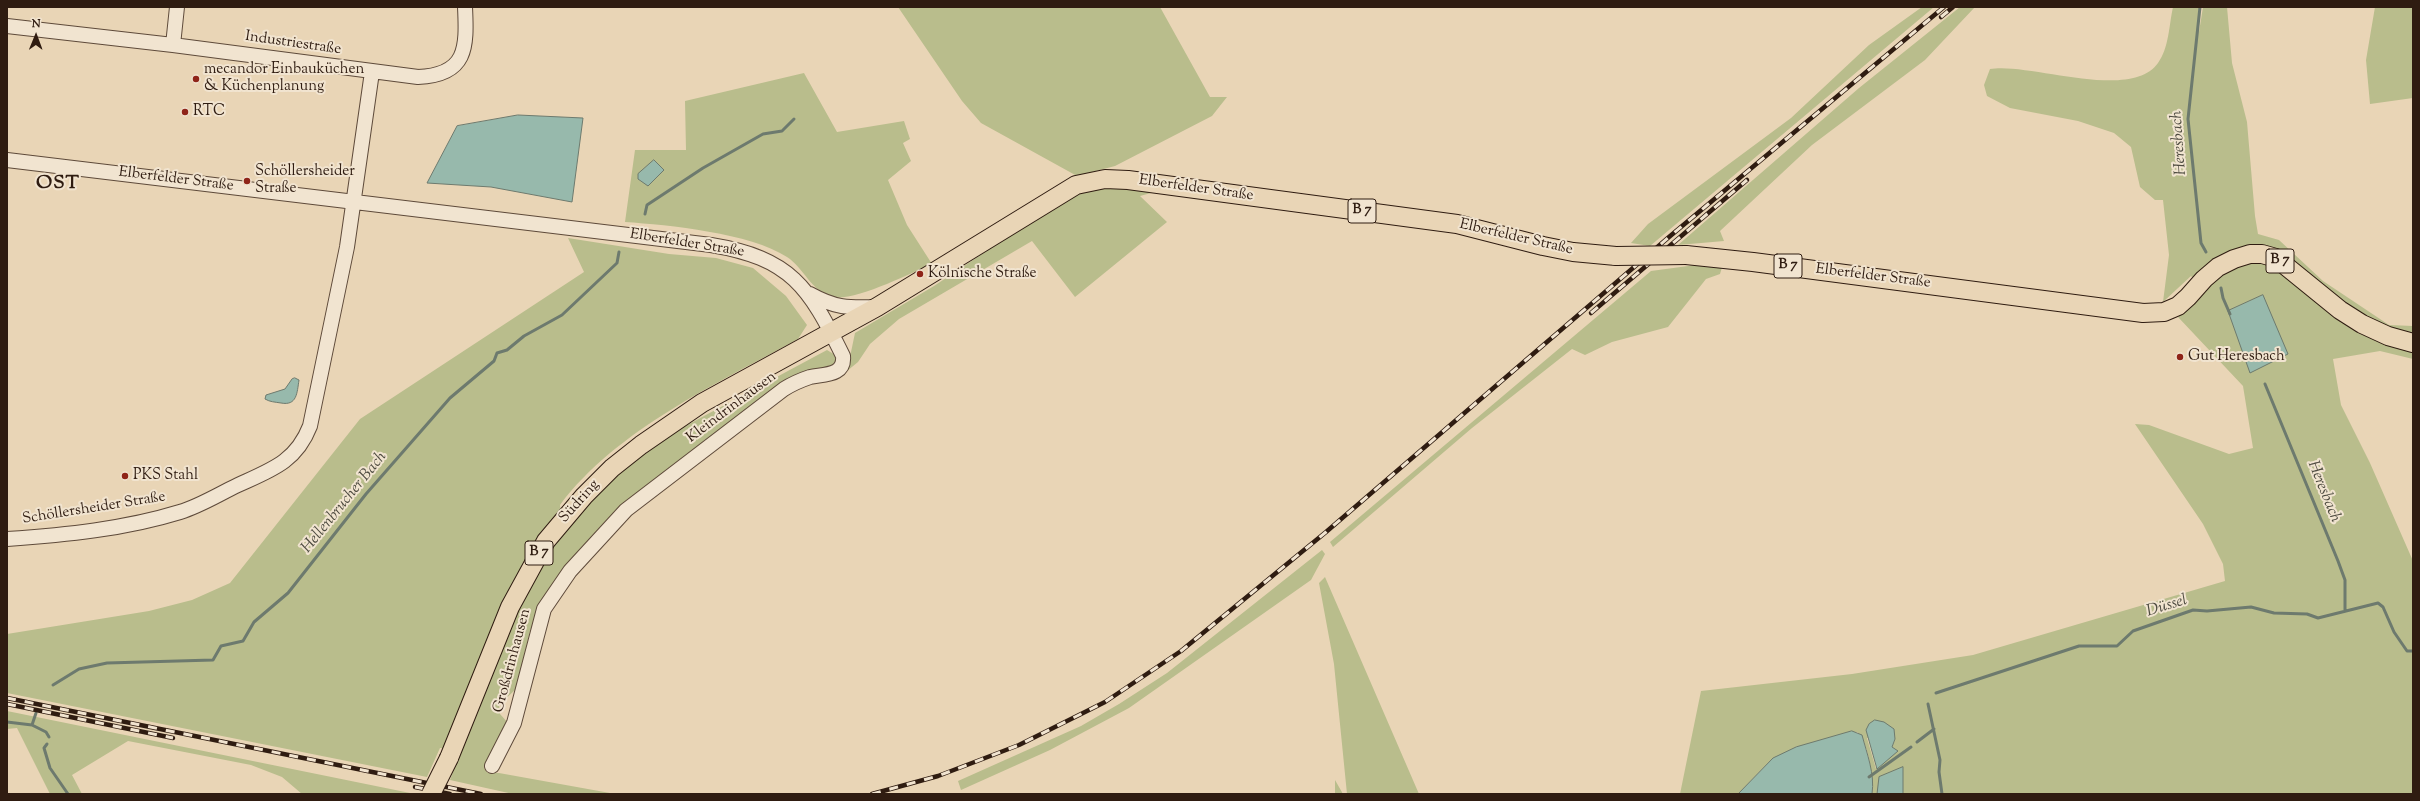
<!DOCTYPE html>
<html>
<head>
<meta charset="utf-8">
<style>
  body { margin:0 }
  #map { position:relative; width:2420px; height:801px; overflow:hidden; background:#e9d5b6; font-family:"Sorts Mill Goudy",serif }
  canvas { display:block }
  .frame { position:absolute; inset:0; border:8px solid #2f1c11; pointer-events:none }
  .north { position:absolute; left:16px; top:16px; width:40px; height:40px; -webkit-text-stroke:3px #f1e4d0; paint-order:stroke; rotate:1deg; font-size:11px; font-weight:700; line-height:16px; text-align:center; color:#2f1c11 }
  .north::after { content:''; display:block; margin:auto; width:14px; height:18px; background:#2f1c11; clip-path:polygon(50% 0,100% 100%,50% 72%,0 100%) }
</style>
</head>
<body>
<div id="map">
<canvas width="2420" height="801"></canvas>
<div class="frame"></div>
<div class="north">N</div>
</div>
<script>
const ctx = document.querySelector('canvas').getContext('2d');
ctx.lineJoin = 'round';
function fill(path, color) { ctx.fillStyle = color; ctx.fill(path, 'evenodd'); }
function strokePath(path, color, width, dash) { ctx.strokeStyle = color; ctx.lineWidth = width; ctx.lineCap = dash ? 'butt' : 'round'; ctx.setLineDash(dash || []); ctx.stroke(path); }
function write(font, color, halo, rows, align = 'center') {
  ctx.font = font + ' "Sorts Mill Goudy",serif'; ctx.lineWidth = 4; ctx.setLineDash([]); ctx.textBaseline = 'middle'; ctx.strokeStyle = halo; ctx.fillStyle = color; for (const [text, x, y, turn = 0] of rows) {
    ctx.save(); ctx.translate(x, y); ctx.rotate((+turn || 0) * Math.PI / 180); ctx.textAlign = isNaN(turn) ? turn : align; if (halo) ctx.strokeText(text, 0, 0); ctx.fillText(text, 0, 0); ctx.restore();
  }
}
fill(new Path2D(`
  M898,7h262l50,90h17l-15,19 -97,50 -38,10 -96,-53 -19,-22z
  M1922,7h12l-284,239 -19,-3 17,-19 143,-106 78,-73z
  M1960,7h15l-50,53 -113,85 -92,86 4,10 -46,4 181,-157z
  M2173,7h27l-1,25 4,-25h24l5,56 15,59 8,94 3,18 21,6 44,41 66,44 24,1v33l-33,-8 -47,8 8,46 29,58 43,98v233h-541c2,-14 -4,-54 -15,-62l-84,26 -35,36h-58l21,-103 151,-17 121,-19 252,-74 -2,-17 -20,-40 -68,-100 14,1 80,29 24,-6 -10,-62 -65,-69 27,-26 -14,-15 -28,26 6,-47 -6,-55h-8l-15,-13 -9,-40 -17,-14 -36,-12 -68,-13 -23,-12 -3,-11 6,-16c39,-7 141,33 168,-6 11,-15 11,-38 15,-56zM1867,738l28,1 -3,8 -16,22z
  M2375,7h38v91l-43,6 -4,-44z
  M804,73l33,59 67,-11 6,18 -7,4 8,18 -23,19 19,45 25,39c-21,9 -78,38 -100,33 -20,-5 -29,-30 -45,-40 -37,-24 -118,-32 -162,-35l10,-72h51l-1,-49z
  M1114,185l22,2 15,6 -11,3 27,26 -92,75 -43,-56 -133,78 -29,25 -12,18 -11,9 8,-38 79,-47 123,-82 30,-15z
  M568,238l101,16 47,4 37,10 33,28 21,29 -9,14c-80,44 -182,91 -238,166l1,8 -114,236 -7,-1 -13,29 -420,-84v-59l142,-23 43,-11 38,-17 130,-164 224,-147z
  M1703,264h20l-3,10 -14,5 -38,48 -56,15 -27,13 -13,-6 -100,79 -139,119 -3,-5 321,-271z
  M827,350l10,6v8l-8,6 -14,2 -209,150 -42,45 -20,30 -14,34 -14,58 -17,16 1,9 9,10 -14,28 -11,16 4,5h11l111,20 20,1h-117l-63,-14 60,-161 36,-65 41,-55 63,-54z
  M1322,550l3,4 -14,26 -182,128 -79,42 -89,40 -3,-9 123,-55 38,-22 48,-31z
  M1325,577l94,217h-72l-13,-130 -15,-81z
  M7,711l408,83h-113l-20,-17 -31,-12 -123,-24 -56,34 10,19h-32l-33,-66 -10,1z
  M1335,780l8,14h-8z`), '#b9bd8c');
const water = new Path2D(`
  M518,115l65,3 -11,84 -81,-15 -64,-4 30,-57z
  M654,160l10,10 -16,16 -10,-7v-5z
  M2263,295l25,59 -38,19 -22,-62z
  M295,378l4,2c-2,13 -2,26 -18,23 -6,-1 -11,-1 -16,-4l1,-4 19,-6 7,-10z
  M1875,720l9,2 10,7 1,10 -3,8 6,4 -21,18 -11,-39 3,-6z
  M1852,731l10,4c5,19 13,39 10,59h-134l35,-36 23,-11z
  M1903,767v27h-26l2,-17z`);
fill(water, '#97b9ac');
strokePath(water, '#6d7a6e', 1);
strokePath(new Path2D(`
  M2200,7l-12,112 13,124 5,9
  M645,214l2,-9 56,-37 60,-34 19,-3 12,-12
  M2221,288l2,10 7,16
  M2265,384l73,177 7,19v31
  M53,685l26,-16 28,-6 106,-3 8,-14 22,-5 11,-19 34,-29 78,-99 84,-96 44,-37 3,-8 10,-3 17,-14 38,-21 55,-52 2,-11
  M1936,693l143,-47h38l16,-15 60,-21 14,1 44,-4 23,6 33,1 11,4 60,-15 5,4 11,25 13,19h6
  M1928,704l12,56 -1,12 3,22
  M7,722l25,3 4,-12
  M32,725l14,7 3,5
  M1917,742l17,-13
  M47,744l-3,4 6,20 18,26
  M1869,777l42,-30`), '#6d7a6e', 3);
const minor = new Path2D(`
  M7,26l166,19 245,32c49,-2 49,-29 47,-70
  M173,45l4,-38
  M7,160l704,85c80,13 98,42 132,111 2,20 -19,18 -33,21 -9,3 -18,7 -26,12l-158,121 -56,61 -26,38 -30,114 -22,43
  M810,294c25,14 38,14 66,13
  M7,539c58,-4 118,-10 173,-27 20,-6 39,-18 58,-27 33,-15 58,-23 72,-59l37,-179 25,-175`);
const major = new Path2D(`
  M1686,255l67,7 390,51 21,-1 14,-6 10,-9 16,-18 14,-12 16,-8 16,-5h12l14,4 64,52 22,14 26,12 25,7
  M449,758l61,-151 36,-66 38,-45 28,-28 29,-23 61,-42 175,-96 199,-122 29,-6 23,1 329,44 86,22 30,6 43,4`);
strokePath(minor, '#5e4a3a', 16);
strokePath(major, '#2f1c11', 20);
strokePath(minor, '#f1e4d0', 14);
strokePath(major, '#e9d5b6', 18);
const rail = new Path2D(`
  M1941,17l12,-10
  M1591,313l156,-133
  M7,698l474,96
  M7,704l166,34
  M415,787l35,7
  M872,794l66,-18 81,-31 86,-43 76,-51 145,-119 343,-295 275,-230`);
strokePath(rail, '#2f1c11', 4.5);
strokePath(rail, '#f1e4d0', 3, [9]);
const majorBridge = new Path2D(`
  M1616,256l70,-1
  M431,794l18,-36`);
strokePath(majorBridge, '#2f1c11', 20, []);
strokePath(majorBridge, '#e9d5b6', 18);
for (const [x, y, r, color] of [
  [196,79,4,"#8f2418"],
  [185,112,4,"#8f2418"],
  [247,181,4,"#8f2418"],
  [920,274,4,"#8f2418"],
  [2180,357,4,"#8f2418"],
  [125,476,4,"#8f2418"]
]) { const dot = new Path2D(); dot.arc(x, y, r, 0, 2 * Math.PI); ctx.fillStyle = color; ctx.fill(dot); strokePath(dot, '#f1e4d0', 1.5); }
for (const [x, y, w] of [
  [1362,211,28],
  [2280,261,28],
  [1788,266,28],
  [539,553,28]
]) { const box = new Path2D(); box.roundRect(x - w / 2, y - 12, w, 24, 3); ctx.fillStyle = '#f1e4d0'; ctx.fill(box); strokePath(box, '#2f1c11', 1); }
write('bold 14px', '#2f1c11', null, [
  ["B 7",1362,211],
  ["B 7",2280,261],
  ["B 7",1788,266],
  ["B 7",539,553]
]);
write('15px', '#2f1c11', '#f1e4d0', [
  ["Industriestraße",293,44,8],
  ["Elberfelder Straße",176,180,7],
  ["Elberfelder Straße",1196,189,8],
  ["Elberfelder Straße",1516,238,13],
  ["Elberfelder Straße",687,244,9],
  ["Elberfelder Straße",1873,277,7],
  ["Kleindrinhausen",732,408,-37],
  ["Südring",580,502,-48],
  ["Schöllersheider Straße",94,509,-9],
  ["Großdrinhausen",513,661,-75]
]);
write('15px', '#2f1c11', '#f1e4d0', [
  ["mecandor Einbauküchen",204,70],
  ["& Küchenplanung",204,87],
  ["RTC",193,112],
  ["Schöllersheider",255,172],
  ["Straße",255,189],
  ["Kölnische Straße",928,274],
  ["Gut Heresbach",2188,357],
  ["PKS Stahl",133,476]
], 'left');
write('italic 16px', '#4e4b40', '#f1e4d0', [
  ["Heresbach",2180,143,-94],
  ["Heresbach",2323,492,68],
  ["Hellenbrucher Bach",345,503,-51],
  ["Düssel",2167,607,-17]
]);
ctx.letterSpacing = '1px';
write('bold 19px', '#2f1c11', '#f1e4d0', [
  ["OST",58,185]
]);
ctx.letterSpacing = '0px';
</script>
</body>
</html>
